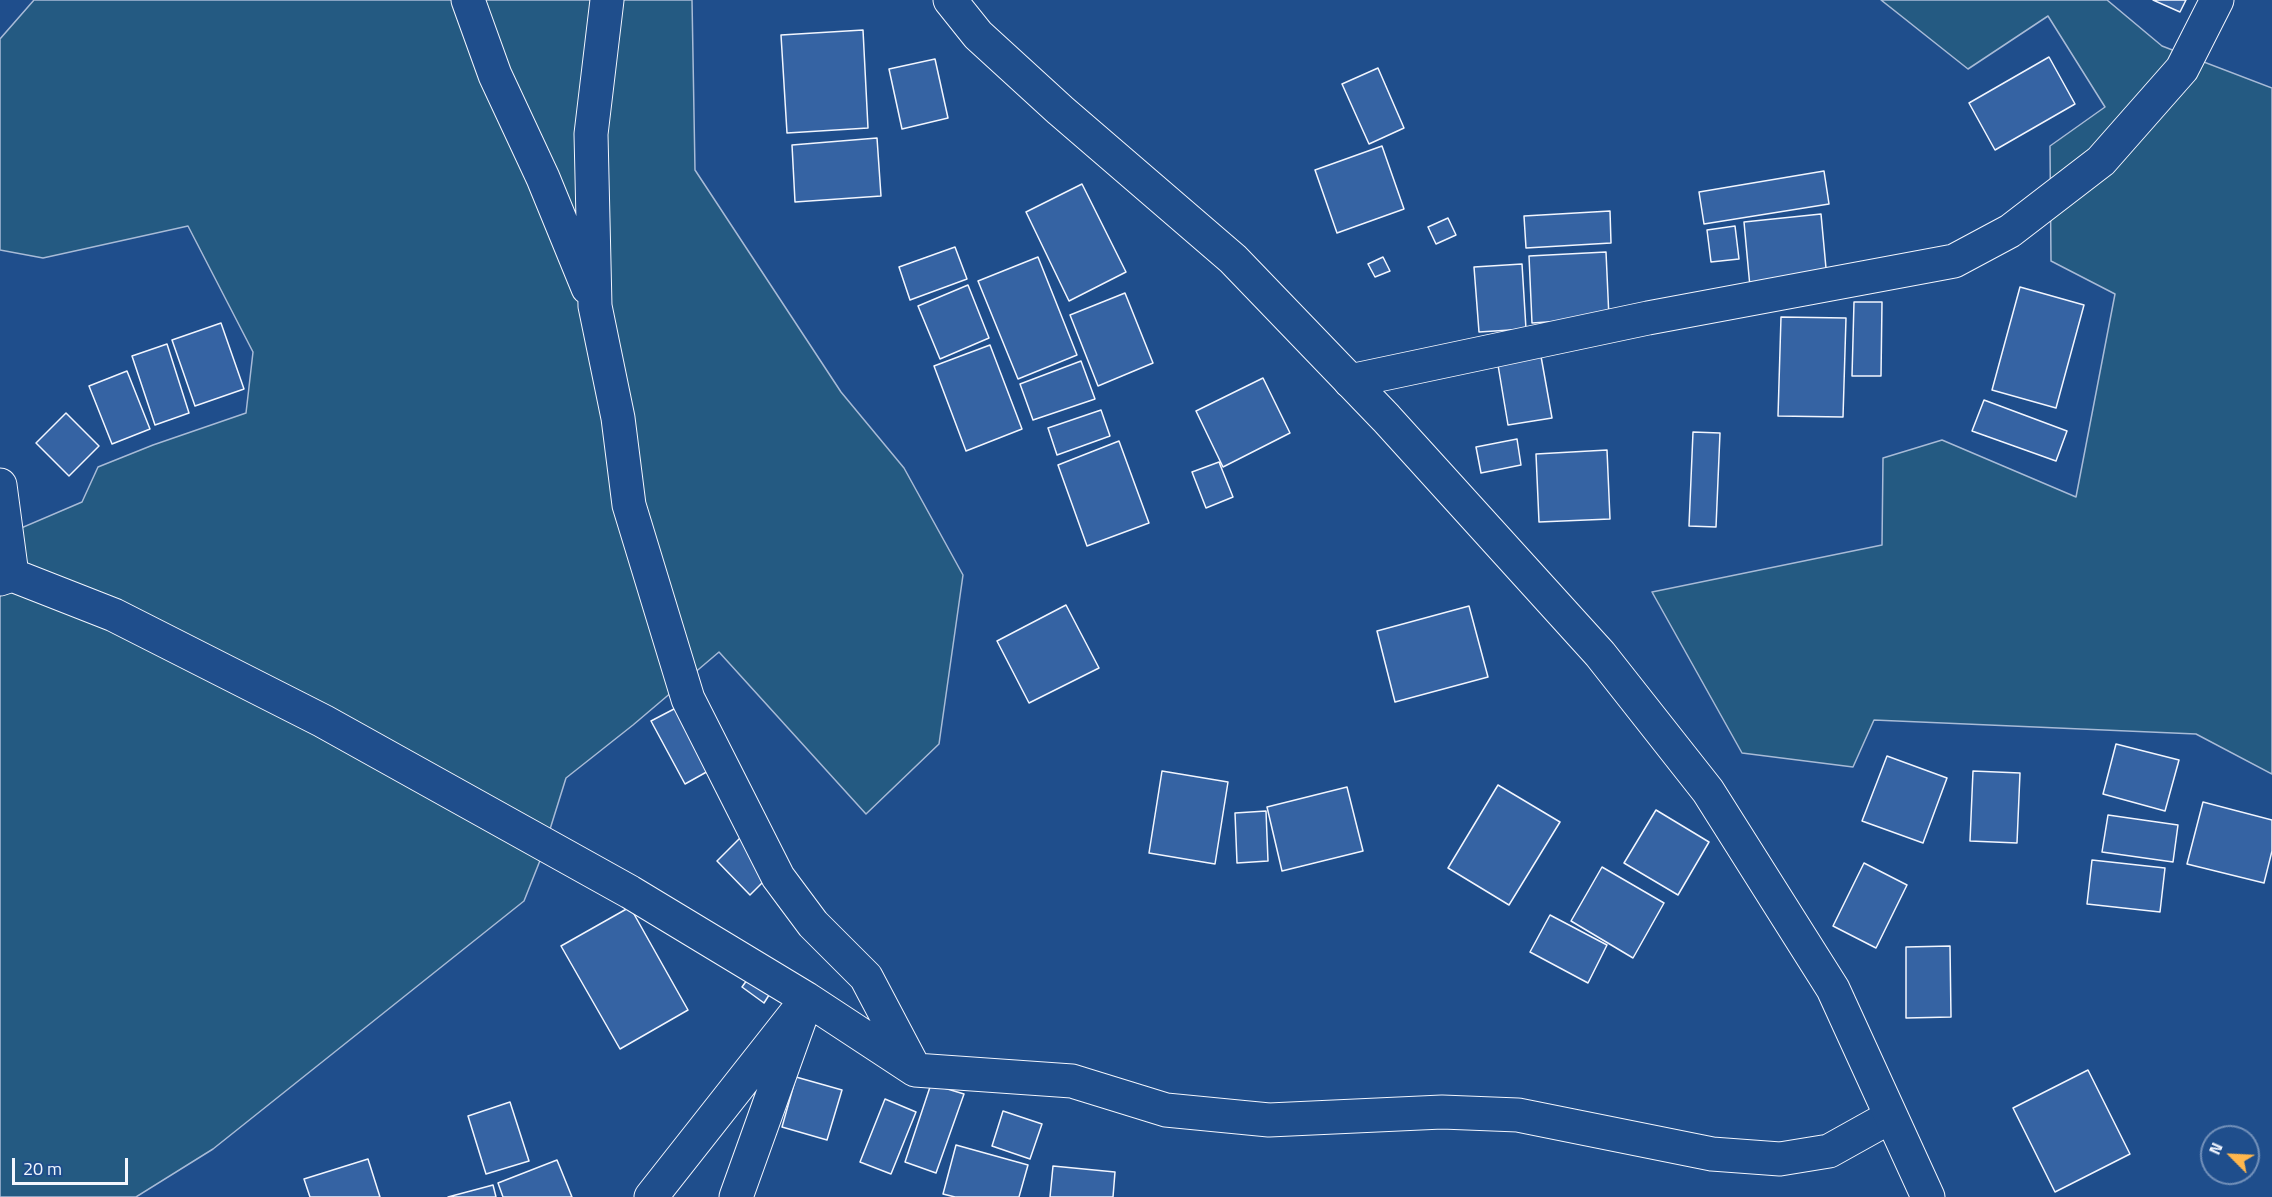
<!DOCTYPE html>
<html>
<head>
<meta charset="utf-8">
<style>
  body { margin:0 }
  #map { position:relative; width:2272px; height:1197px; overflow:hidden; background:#1f4e8c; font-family:"Titillium Web",sans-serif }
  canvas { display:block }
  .north { position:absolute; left:2200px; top:1125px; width:60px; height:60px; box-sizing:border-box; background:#1f4e8c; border:2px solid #7391ba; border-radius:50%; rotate:294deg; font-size:16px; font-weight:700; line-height:24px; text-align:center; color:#f2f6ff }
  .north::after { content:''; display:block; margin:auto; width:21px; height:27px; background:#ffb74d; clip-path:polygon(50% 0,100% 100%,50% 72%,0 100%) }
  .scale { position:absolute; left:12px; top:1158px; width:116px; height:27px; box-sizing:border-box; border:3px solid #f2f6ff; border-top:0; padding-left:8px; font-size:18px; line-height:21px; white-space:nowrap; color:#f2f6ff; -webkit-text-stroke:4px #1f4e8c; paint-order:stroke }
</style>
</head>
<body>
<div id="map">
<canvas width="2272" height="1197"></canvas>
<div class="north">N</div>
<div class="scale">20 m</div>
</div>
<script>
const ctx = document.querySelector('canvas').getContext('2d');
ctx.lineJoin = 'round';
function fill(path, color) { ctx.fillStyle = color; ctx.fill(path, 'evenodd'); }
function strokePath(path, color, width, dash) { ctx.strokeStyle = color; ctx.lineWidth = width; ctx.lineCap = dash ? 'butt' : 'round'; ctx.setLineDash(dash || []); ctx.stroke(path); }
const green = new Path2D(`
  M34,0h658l3,170 146,222 63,76 59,107 -24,169 -73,70 -147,-162 -86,73 -67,53 -25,80 -17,43 -311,248 -77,48h-136v-660l82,-35 16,-35 55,-22 93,-32 7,-61 -65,-126 -145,32 -43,-8v-211z
  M1881,0h226l55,46 110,42v686l-76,-40 -322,-14 -21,47 -111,-14 -90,-161 230,-47 1,-87 59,-18 134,57 39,-203 -64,-33 -1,-115 55,-39 -57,-91 -80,53z`);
fill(green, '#245a82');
strokePath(green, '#a8bbd7', 1.5);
const building = new Path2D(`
  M2153,0h33l-6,12z
  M863,30l5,98 -81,5 -6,-98z
  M2049,57l26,47 -80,46 -26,-47z
  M935,59l13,59 -46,11 -13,-60z
  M1378,68l26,60 -35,16 -27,-60z
  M877,138l4,58 -86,6 -3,-57z
  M1382,146l22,63 -67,24 -22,-63z
  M1824,171l5,33 -125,20 -5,-32z
  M1082,184l44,88 -57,29 -43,-89z
  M1610,211l1,32 -85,5 -2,-32z
  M1821,214l6,65 -77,8 -6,-65z
  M1448,218l8,17 -20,9 -8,-17z
  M1735,226l4,33 -28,3 -4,-32z
  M955,247l12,32 -57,21 -11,-33z
  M1606,252l3,66 -77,5 -3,-67z
  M1038,257l39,98 -59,24 -40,-98z
  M1383,257l7,14 -15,6 -7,-13z
  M1522,264l4,65 -47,3 -5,-65z
  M968,285l21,53 -49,21 -22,-53z
  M2020,287l64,18 -28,103 -64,-18z
  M1125,293l28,70 -55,23 -28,-71z
  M1854,302h28l-1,74h-29z
  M1781,317l65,1 -3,99 -65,-1z
  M221,323l23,66 -49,17 -23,-66z
  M167,344l22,69 -34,12 -23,-69z
  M990,345l32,84 -56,22 -32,-85z
  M1539,345l13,73 -44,7 -12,-72z
  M1081,361l14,38 -62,21 -13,-36z
  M127,371l23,58 -38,15 -23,-58z
  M1263,378l27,55 -67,34 -27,-56z
  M1984,400l83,31 -11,30 -84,-30z
  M1101,410l9,26 -53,19 -9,-27z
  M66,413l33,33 -30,30 -33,-33z
  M1693,432l27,1 -4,94 -27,-1z
  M1517,439l4,26 -40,8 -5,-26z
  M1119,441l30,82 -62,23 -29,-81z
  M1607,450l3,69 -71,3 -3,-68z
  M1219,462l14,35 -27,11 -14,-36z
  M1066,605l33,63 -70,35 -32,-62z
  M1469,606l19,71 -93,25 -18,-71z
  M695,698l33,62 -43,24 -34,-63z
  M2116,744l63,16 -14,51 -62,-17z
  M1887,756l60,22 -24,65 -61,-22z
  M1162,771l66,11 -13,82 -66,-11z
  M1973,771l47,2 -3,70 -47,-2z
  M1498,785l62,37 -51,83 -61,-37z
  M1347,787l16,64 -81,20 -15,-64z
  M2203,802l69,18v31l-8,32 -77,-19z
  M1656,810l53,32 -31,53 -54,-32z
  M1266,811l2,50 -31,2 -2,-50z
  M2108,815l70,10 -5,37 -71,-10z
  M741,837l33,34 -24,24 -33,-34z
  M2092,860l73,8 -5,44 -73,-8z
  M1864,863l43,22 -31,63 -43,-22z
  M1602,867l62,36 -31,55 -62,-37z
  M630,907l58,103 -68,39 -59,-103z
  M1550,915l57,30 -19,38 -58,-31z
  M1950,946l1,71 -45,1v-71z
  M755,969l21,15 -12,19 -22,-16z
  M2088,1070l42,84 -75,38 -42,-84z
  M796,1077l46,13 -15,50 -45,-13z
  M931,1084l33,10 -28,79 -31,-11z
  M885,1099l31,13 -25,62 -31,-12z
  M510,1102l19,59 -43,13 -18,-58z
  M1003,1111l39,13 -12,35 -38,-13z
  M956,1145l72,20 -9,32h-64l-12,-3z
  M368,1159l12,38h-70l-6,-18z
  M557,1160l15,37h-69l-5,-14z
  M1053,1166l62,6 -2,25h-63z
  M493,1185l3,12h-48z`);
fill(building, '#3563a3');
strokePath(building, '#f2f6ff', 1.5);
const minor = new Path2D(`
  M468,0l27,75 48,103 45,110
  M607,0l-16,134 4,172 23,112 11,87 59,194 90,178 35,47 53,53 48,91
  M1350,381l298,-63 306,-57 56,-30 91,-70 81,-92 35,-69
  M0,485l12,90
  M0,579l12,-4 102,40 209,106 307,171 177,107 108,71 157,11 94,29 103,10 173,-8 76,3 194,39 68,5 49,-8 61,-34
  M651,1197l156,-198 -71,198`);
const tertiary = new Path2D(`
  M950,0l28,35 82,75 173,149 153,159 214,236 108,137 125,198 95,208`);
strokePath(minor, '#f2f6ff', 35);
strokePath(tertiary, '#f2f6ff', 35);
strokePath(minor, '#1f4e8c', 33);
strokePath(tertiary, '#1f4e8c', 33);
</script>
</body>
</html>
